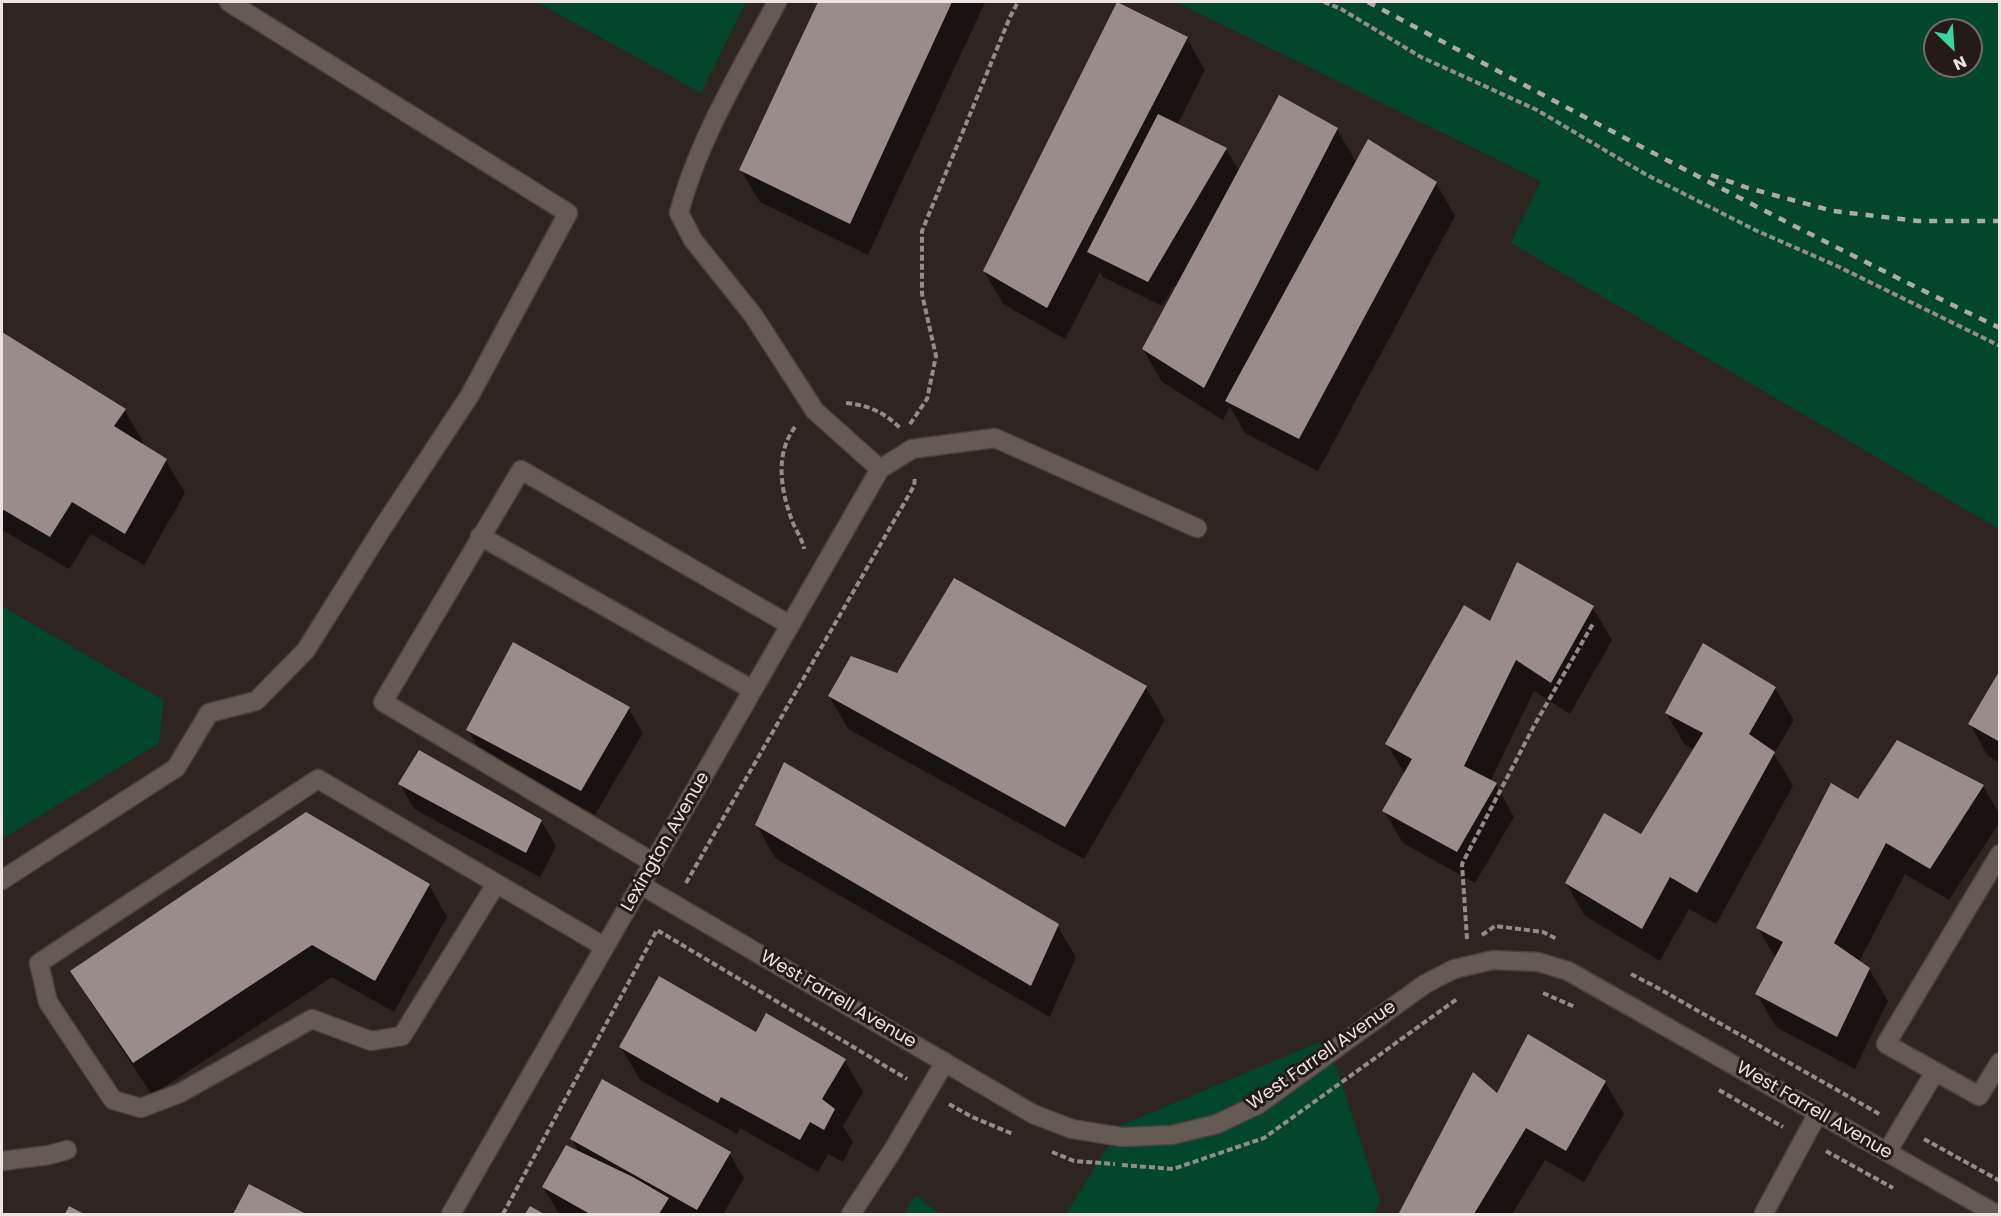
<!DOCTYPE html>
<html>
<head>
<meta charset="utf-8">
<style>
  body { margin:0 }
  #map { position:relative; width:2001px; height:1216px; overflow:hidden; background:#2e2420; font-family:Poppins,sans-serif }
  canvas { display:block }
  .frame { position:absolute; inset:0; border:3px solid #ebe4e1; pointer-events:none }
  .north { position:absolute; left:1923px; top:18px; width:60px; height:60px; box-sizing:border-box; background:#241a17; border:2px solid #746b68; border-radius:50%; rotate:155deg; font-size:16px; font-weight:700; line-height:24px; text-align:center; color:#ebe4e1 }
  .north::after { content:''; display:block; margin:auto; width:21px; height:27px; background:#3dd4a3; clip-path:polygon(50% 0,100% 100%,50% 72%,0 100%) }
</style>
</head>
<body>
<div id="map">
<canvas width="2001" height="1216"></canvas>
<div class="frame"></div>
<div class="north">N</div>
</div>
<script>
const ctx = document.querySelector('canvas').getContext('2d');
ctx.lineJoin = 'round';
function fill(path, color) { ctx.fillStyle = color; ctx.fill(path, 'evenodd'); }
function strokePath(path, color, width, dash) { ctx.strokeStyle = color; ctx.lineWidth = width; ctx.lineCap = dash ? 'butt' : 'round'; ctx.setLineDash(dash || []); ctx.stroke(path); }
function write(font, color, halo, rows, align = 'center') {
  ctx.font = font + ' Poppins,sans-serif'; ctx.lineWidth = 6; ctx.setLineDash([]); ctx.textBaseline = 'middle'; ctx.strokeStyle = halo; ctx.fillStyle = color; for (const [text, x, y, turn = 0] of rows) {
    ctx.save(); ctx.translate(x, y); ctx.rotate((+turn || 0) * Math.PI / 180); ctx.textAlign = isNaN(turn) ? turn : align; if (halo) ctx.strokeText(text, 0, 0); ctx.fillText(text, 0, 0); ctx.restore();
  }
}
fill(new Path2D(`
  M537,2h209l-45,91z
  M1176,2h823v527l-488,-286 30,-62zM1935,30h36v36h-36z
  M2,606l161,94 -4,43 -157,96z
  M1327,1039l53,162 -6,13h-308l56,-89z
  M916,1195l24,19h-36z`), '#02462d');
fill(new Path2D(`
  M819,2h166l-117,253 -108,-53 -19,-32z
  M1187,38l18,32 -28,55 49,24 13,22 98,-42 19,33 80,21 19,33 -137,255 -73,-38 -15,-26 -7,13 -61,-38 -19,-33 33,-62 -2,-1 -12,20 -59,-29 -3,-5 -35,67 -62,-35 -19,-33z
  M2,334l123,76 18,32 -2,3 25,16 19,32 -41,72 -53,-31 -22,35 -67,-39z
  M1593,608l19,32 -42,74 -36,-23 -44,91 6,2 18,33 -39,66 -72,-40 -19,-32 21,-37 -18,-30z
  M2000,673v90l-12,-7 -18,-32z
  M898,675l248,13 19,32 -81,139 -236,-130 -19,-33z
  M1775,688l19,32 -20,34 19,32 -77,138 -27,-15 -29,52 -75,-45 -19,-33 76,-47 53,-86 -10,-5 -19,-32z
  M628,708l15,25 -48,82 -113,-60 -14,-25z
  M400,784l141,37 15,25 -16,31 -126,-68z
  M1983,786l17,29v7l-51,78 -44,-26 -46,88 10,7 19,32 -33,68 -79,-42 -19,-33 19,-35 -18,-31 101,-127z
  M757,825l300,100 19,32 -26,60 -275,-159z
  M429,885l18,32 -53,95 -62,-35 -180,118 -61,-92 -19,-32z
  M757,1034l87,26 19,32 -20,34 10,16 -10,20 -15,-8 -10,18 -78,-44 -3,6 -97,-54 -19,-33z
  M1605,1082l19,32 -40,68 -39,-22 -33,54h-110l-2,-1 97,-118z
  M572,1139l157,14 15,25 -21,36h-160l-5,-2 -15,-25 37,-33z
  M250,1186l53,28h-68z`), '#0007');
fill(new Path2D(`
  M818,2h134l-102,222 -111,-54z
  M1117,2l71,35 -141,271 -64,-37z
  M1279,95l59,33 -134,260 -62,-39z
  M1158,114l69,34 -79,134 -61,-30z
  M1368,139l69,43 -138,257 -74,-38z
  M2,332l124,77 -12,17 53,33 -42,75 -53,-32 -22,35 -48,-28z
  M1517,562l77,44 -43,77 -35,-23 -52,106 33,17 -40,69 -75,-41 30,-52 -27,-15 79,-139 26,16z
  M954,578l193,108 -82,141 -237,-131 23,-40 46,17z
  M513,642l117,65 -49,84 -115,-61z
  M1703,643l73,44 -27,47 26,18 -78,141 -27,-16 -28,52 -77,-46 39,-70 37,21 62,-101 -38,-20z
  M2000,670v72l-32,-18z
  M1897,740l87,45 -54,84 -44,-26 -52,100 36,25 -33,69 -82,-43 28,-52 -27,-14 75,-145 27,16z
  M419,750l123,70 -16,33 -128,-69z
  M784,762l275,162 -28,62 -276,-161z
  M306,812l124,72 -55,97 -63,-36 -179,118 -63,-92z
  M659,976l97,56 10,-19 80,46 -24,40 13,10 -11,21 -14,-8 -10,18 -79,-43 -3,6 -99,-56z
  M1528,1034l78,47 -40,70 -40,-23 -52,86h-72l-3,-1 74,-141 24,21z
  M602,1079l129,73 -34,58 -127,-71z
  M566,1145l67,32 36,21 -10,16h-69l-48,-27z
  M249,1184l57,30h-73z
  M69,1206l15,8h-19z
  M530,1206l14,8h-19z`), '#9a8c8a');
const minor = new Path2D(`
  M777,2c-35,66 -79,138 -98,211l14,27 60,75 62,96 65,58
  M480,536l273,154
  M2000,854l-114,190 93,52 21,-34
  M654,863l-271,-161 138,-232 269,155
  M2,880l174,-112 33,-55 47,-12 50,-51 77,-123 87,-132 98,-182 -339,-211
  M496,884l-94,152 -31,5 -59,-22 -132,74 -39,15 -28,-8 -65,-98 -9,-39 279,-184 287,168
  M641,885l392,229 39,15 50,8 50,-2 45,-11 42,-20 166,-120 29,-15 39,-9 45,2 30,9 428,243
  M1887,1152l48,-80
  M2,1161l47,-6 18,-5
  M1764,1213l54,-100
  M451,1214l429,-745 32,-20 83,-11 202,90
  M851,1214l42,-64 52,-88`);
strokePath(minor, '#49413d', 21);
strokePath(new Path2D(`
  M1324,2l17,7 80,48 116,53 108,64 110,56 82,36 163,80
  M846,403c23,2 39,10 54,25
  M910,424l17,-25 9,-43 -14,-62v-63l88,-214 8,-15
  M795,427c-21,28 -14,65 -2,96 4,9 10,18 11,26
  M686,883l228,-397 1,-9
  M1482,935l13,-9 48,6 14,7
  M1467,939l-5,-75 73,-140 59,-102
  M1631,974l25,13 225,128
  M1543,993l32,14
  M1719,1090l64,37
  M949,1104l23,13 41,17
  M1924,1139l76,42
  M1826,1151l67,37
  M1052,1152l22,9 41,3
  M1122,1165l51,4 91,-31 193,-139
  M503,1214l154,-284 250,149`), '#948c89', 4, [6, 3]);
strokePath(minor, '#665a55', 18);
strokePath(new Path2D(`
  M1368,2c209,111 418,223 632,326
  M1711,175l37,13 85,23 85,10h82`), '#b1a9a5', 4.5, [8, 8]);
write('18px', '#ebe4e1', '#241a17', [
  ["Lexington Avenue",666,842,-60],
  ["West Farrell Avenue",838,1000,30],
  ["West Farrell Avenue",1322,1056,-35],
  ["West Farrell Avenue",1814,1111,30]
]);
</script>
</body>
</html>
